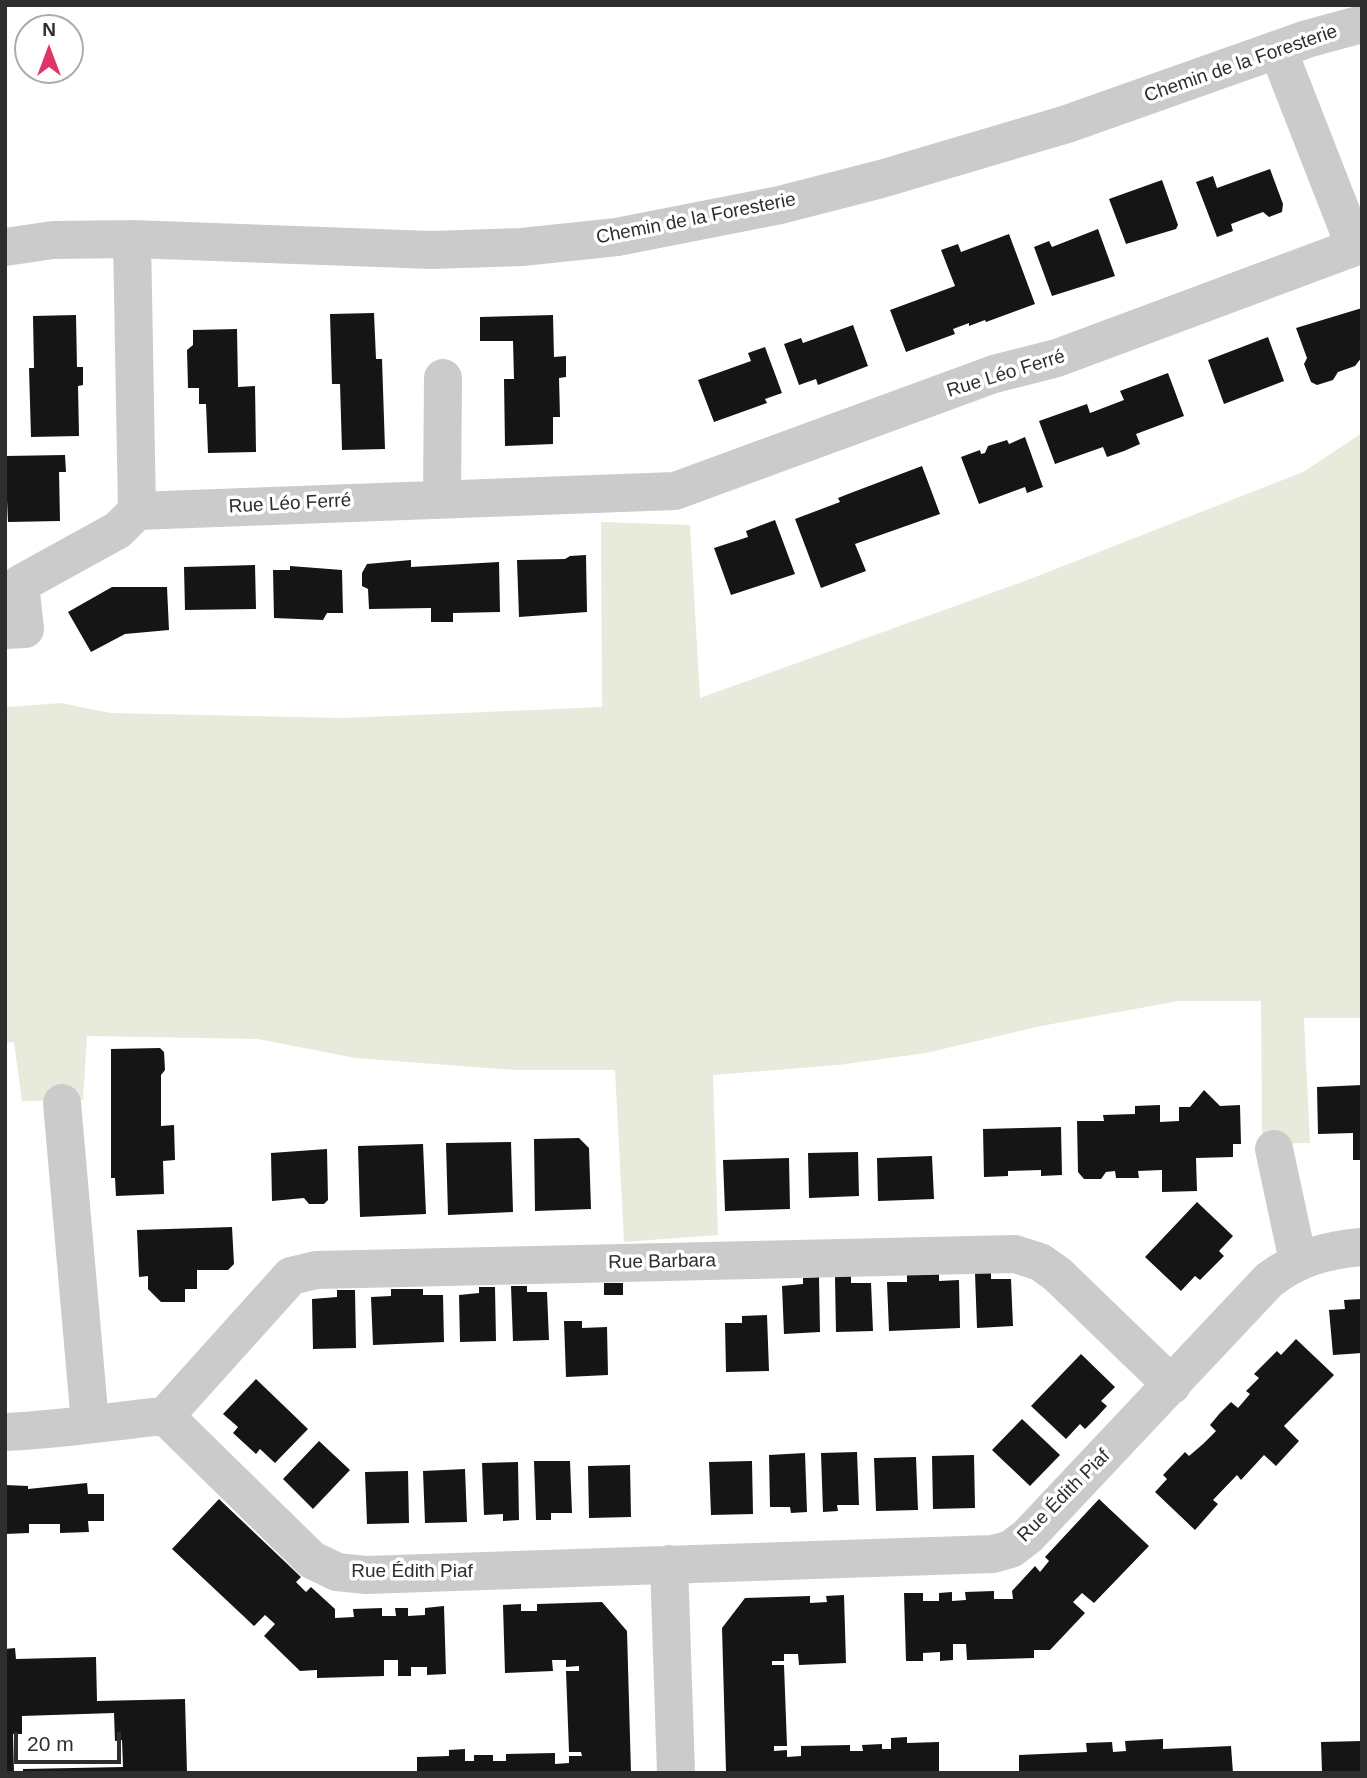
<!DOCTYPE html>
<html>
<head>
<meta charset="utf-8">
<style>
  body { margin:0 }
  #map { position:relative; width:1367px; height:1778px; overflow:hidden; background:#fff; font-family:Arial,sans-serif }
  canvas { display:block }
  .frame { position:absolute; inset:0; border:7px solid #2e2e2e; pointer-events:none }
  .north { position:absolute; left:14px; top:14px; width:70px; height:70px; box-sizing:border-box; background:#fff; border:2px solid #ababab; border-radius:50%; rotate:0deg; font-size:19px; font-weight:700; line-height:28px; text-align:center; color:#2e2e2e }
  .north::after { content:''; display:block; margin:auto; width:24px; height:32px; background:#e13466; clip-path:polygon(50% 0,100% 100%,50% 72%,0 100%) }
  .scale { position:absolute; left:14px; top:1732px; width:107px; height:32px; box-sizing:border-box; border:4px solid #2e2e2e; border-top:0; padding-left:9px; font-size:21px; line-height:24px; white-space:nowrap; color:#2e2e2e; -webkit-text-stroke:5px #fff; paint-order:stroke }
</style>
</head>
<body>
<div id="map">
<canvas width="1367" height="1778"></canvas>
<div class="frame"></div>
<div class="north">N</div>
<div class="scale">20 m</div>
</div>
<script>
const ctx = document.querySelector('canvas').getContext('2d');
ctx.lineJoin = 'round';
function fill(path, color) { ctx.fillStyle = color; ctx.fill(path, 'evenodd'); }
function strokePath(path, color, width, dash) { ctx.strokeStyle = color; ctx.lineWidth = width; ctx.lineCap = dash ? 'butt' : 'round'; ctx.setLineDash(dash || []); ctx.stroke(path); }
function write(font, color, halo, rows, align = 'center') {
  ctx.font = font + ' Arial,sans-serif'; ctx.lineWidth = 7; ctx.setLineDash([]); ctx.textBaseline = 'middle'; ctx.strokeStyle = halo; ctx.fillStyle = color; for (const [text, x, y, turn = 0] of rows) {
    ctx.save(); ctx.translate(x, y); ctx.rotate((+turn || 0) * Math.PI / 180); ctx.textAlign = isNaN(turn) ? turn : align; if (halo) ctx.strokeText(text, 0, 0); ctx.fillText(text, 0, 0); ctx.restore();
  }
}
fill(new Path2D(`
  M1362,433v585h-58l6,125 -48,1 -1,-143h-82l-138,25 -115,27 -88,12 -125,10 5,160 -94,7 -9,-172h-101l-159,-12 -97,-19 -171,-3 -4,64 -61,1 -8,-59 -9,1 1,-336 55,-4 49,10 234,5 258,-11 -1,-185 89,3 10,173 330,-119 273,-107z`), '#e8ebdc');
fill(new Path2D(`
  M1270,169l13,35 -1,8 -13,5 -6,-5 -32,12 2,7 -16,6 -21,-55 17,-6 4,12z
  M1162,180l16,45 -2,4 -50,15 -17,-45z
  M1098,229l17,47 -63,20 -18,-49 15,-6 3,6z
  M1009,234l26,70 -49,18 -1,-2 -16,6v-3l-16,6 2,5 -49,18 -16,-42 65,-24 -14,-36 17,-6 3,8z
  M1362,308v49l-7,9 -17,6 -5,8 -16,5 -6,-3 -7,-18 3,-6 -11,-30z
  M374,313l2,46h6l3,90 -43,1 -2,-66h-8l-2,-70z
  M76,315l1,52h6v18l-5,1 1,50 -48,1 -2,-69h5l-1,-52z
  M553,315l1,42 12,-1v21l-7,1 1,39h-7v27l-48,2 -1,-67h10l-1,-38h-33v-24z
  M853,325l15,41 -50,19 -2,-6 -17,6 -15,-41 17,-6 2,5z
  M237,329l1,58 17,-1 1,66 -48,1 -2,-49h-7v-16h-11l-1,-38 6,-5v-15z
  M1268,337l16,44 -60,23 -16,-44z
  M765,347l17,46 -17,6 2,4 -53,19 -16,-42 53,-19 -3,-8z
  M1168,373l16,43 -48,18 4,10 -16,7 -17,6 -4,-10 -48,17 -16,-43 48,-17 3,9 34,-13 -4,-9z
  M1025,437l18,50 -16,6 -2,-6 -46,17 -18,-47 19,-7 1,4 4,-1 3,-7 19,-6 2,4z
  M65,455l1,17h-7l1,49 -52,1 -3,-66z
  M922,466l18,48 -85,30 11,27 -45,17 -26,-69 45,-17 -2,-4 10,-4z
  M775,520l20,54 -64,21 -17,-47 34,-11 -2,-6z
  M586,555l1,57 -68,5 -2,-57 48,-1 5,-3z
  M411,560v7l88,-5 1,50 -47,1v9h-22v-14l-62,1 -1,-20 -6,-3v-13l5,-9z
  M255,565l1,44 -71,1 -1,-43z
  M290,566l52,4 1,43h-16l-4,7 -49,-2 -1,-48h17z
  M112,587h55l2,43 -44,4 -34,18 -23,-40z
  M160,1048l4,4 1,18 -4,5v51l13,-1 1,35 -12,1 1,33 -48,2 -1,-18h-4v-129z
  M1362,1085v75h-9v-27l-35,1 -1,-47z
  M1204,1090l16,16 20,-1 1,39h-8v13l-37,1 1,33 -35,1v-22l-24,1 1,7h-23l-1,-7 -9,1 -5,7h-17l-6,-7 -1,-51h27l-1,-6 32,-1v-8l25,-1v17l19,-1v-14h11z
  M1061,1127l1,48 -21,1v-6l-33,1v5l-24,1 -1,-48z
  M579,1138l10,10 2,61 -56,2 -1,-72z
  M511,1142l2,70 -65,3 -2,-72z
  M423,1144l3,70 -66,3 -2,-71z
  M327,1149l1,51 -4,4h-15l-5,-6 -32,3 -1,-48z
  M858,1152l1,44 -50,2 -1,-45z
  M932,1156l2,43 -56,2 -1,-43z
  M789,1158l1,51 -65,2 -2,-51z
  M1197,1202l36,34 -14,15 5,5 -24,24 -5,-4 -14,15 -36,-34z
  M232,1227l2,37 -6,6h-31v19h-12v13h-24l-13,-13v-13l-9,1 -2,-47z
  M975,1273h16v6h20l2,47 -36,2z
  M939,1274v7l20,-1 1,48 -71,3 -2,-49h20v-7z
  M851,1276v7h20l2,48 -37,1 -1,-55z
  M819,1277l1,55 -36,2 -2,-48 21,-2v-6z
  M604,1283h19v12h-19z
  M511,1286h16v6h20l2,48 -36,1z
  M479,1287h16l1,54 -36,1 -1,-47 20,-2z
  M391,1289h32v6h20l1,47 -71,3 -2,-48 20,-1z
  M337,1290h18l1,58 -43,1 -1,-50 25,-2z
  M1362,1299v54l-29,2 -4,-45 16,-1 -1,-9z
  M767,1315l2,56 -43,1 -1,-49h17v-7z
  M564,1321h18v7l25,-1 1,48 -42,2z
  M1296,1339l38,36 -50,51 15,15 -23,25 -12,-11 -23,25 -4,-5 -24,25 5,4 -23,26 -40,-38 12,-13 -4,-4 22,-23 4,4 14,-12 13,-13 -6,-6 10,-12 11,-11 7,6 12,-14 -4,-3 13,-13 -5,-4 23,-23 4,4z
  M1081,1354l34,33 -14,14 6,5 -11,12 -11,11 -5,-5 -14,15 -35,-33z
  M256,1379l52,50 -33,34 -15,-14 -4,5 -23,-21 5,-6 -15,-13z
  M1022,1419l38,36 -30,31 -38,-36z
  M319,1441l31,29 -37,39 -30,-30z
  M857,1452l2,53h-22l1,6 -15,1 -2,-59z
  M805,1453l2,59 -16,1 -1,-6h-20l-1,-52z
  M974,1455l1,53 -42,1 -1,-53z
  M916,1457l2,53 -42,1 -2,-53z
  M534,1461h36l2,52h-21v7h-15z
  M752,1461l1,53 -42,1 -2,-53z
  M518,1462l1,58 -16,1v-7l-19,1 -2,-52z
  M630,1465l1,52 -42,1 -1,-52z
  M465,1469l2,53 -42,1 -2,-52z
  M408,1471l1,52 -42,1 -2,-52z
  M87,1483l1,11h16v27h-16l1,11 -29,1v-9h-31v9l-24,1v-49l23,1v3z
  M219,1499l82,78 -5,5 10,10 5,-5 24,22v9l19,-1 -1,-8 29,-1v8h14l-1,-8h13v8l17,-1v-7l19,-2 2,68 -19,1v-8h-16v9h-13v-16h-14v16l-67,2v-8l-17,1 -36,-35 11,-12 -10,-9 -11,11 -82,-77z
  M1099,1499l50,47 -55,57 -12,-10 -9,9 12,11 -35,37h-16v8l-67,2 -1,-16h-13v16l-13,1v-9l-17,1v8h-17l-2,-68h19v8h16v-8l13,-1v9l14,-1 -1,-8 29,-1v8h19l-1,-8 23,-25 5,6 9,-11 -4,-4z
  M844,1595l2,68 -47,2 -1,-11h-14v7h-12v4h12l3,81h-13v5l13,-1v7l14,-1v-10l49,-1v6h13l-1,-6 20,-1v5h9v-11l16,-1v6l32,-1v31l-213,-2 -4,-143 23,-30 65,-2v7l17,-1 -1,-6z
  M602,1602l25,29 4,142h-214v-16l32,-1v-6l16,-1v12h9v-6h19v6h13v-7l49,-1v11l14,-1v-7h13l-1,-4h-12l-3,-81h13v-5l-13,1v-7h-14l1,11 -48,2 -2,-68 18,-1v7h16v-7z
  M15,1648l1,11 80,-2 1,44 88,-2 2,74h-164v-4l100,-2 -1,-27 -7,1 -1,-28 -92,3v18h-9l1,39h-9v-124z
  M1163,1739v10l68,-3 2,27h-214v-18l68,-3 -1,-9 26,-1 1,10 13,-1 -1,-10z
  M1362,1741v32l-40,-1 -1,-30z`), '#151515');
strokePath(new Path2D(`
  M132,239l5,272 538,-20 319,-117 63,-16 298,-111 -77,-197
  M5,247l48,-7 79,-1 300,11 90,-3 95,-10 163,-32 101,-26 186,-55 240,-85 55,-15
  M442,497l1,-119
  M5,630l20,-1 -5,-45 98,-54 19,-19
  M62,1103l28,320
  M1274,1149l24,112
  M165,1416l126,-140 25,-6 699,-16 25,8 17,12 115,111
  M5,1432c54,-2 106,-11 160,-16l147,144 25,12 29,3 627,-21 18,-5 17,-13 241,-256c29,-22 57,-30 93,-33
  M669,1564l7,209`), '#cbcbcb', 38);
write('19px', '#2e2e2e', '#fff', [
  ["Chemin de la Foresterie",1241,64,-19],
  ["Chemin de la Foresterie",696,219,-11],
  ["Rue Léo Ferré",1006,374,-17],
  ["Rue Léo Ferré",290,504,-3],
  ["Rue Barbara",662,1262,-1],
  ["Rue Édith Piaf",1064,1496,-45],
  ["Rue Édith Piaf",412,1572]
]);
</script>
</body>
</html>
